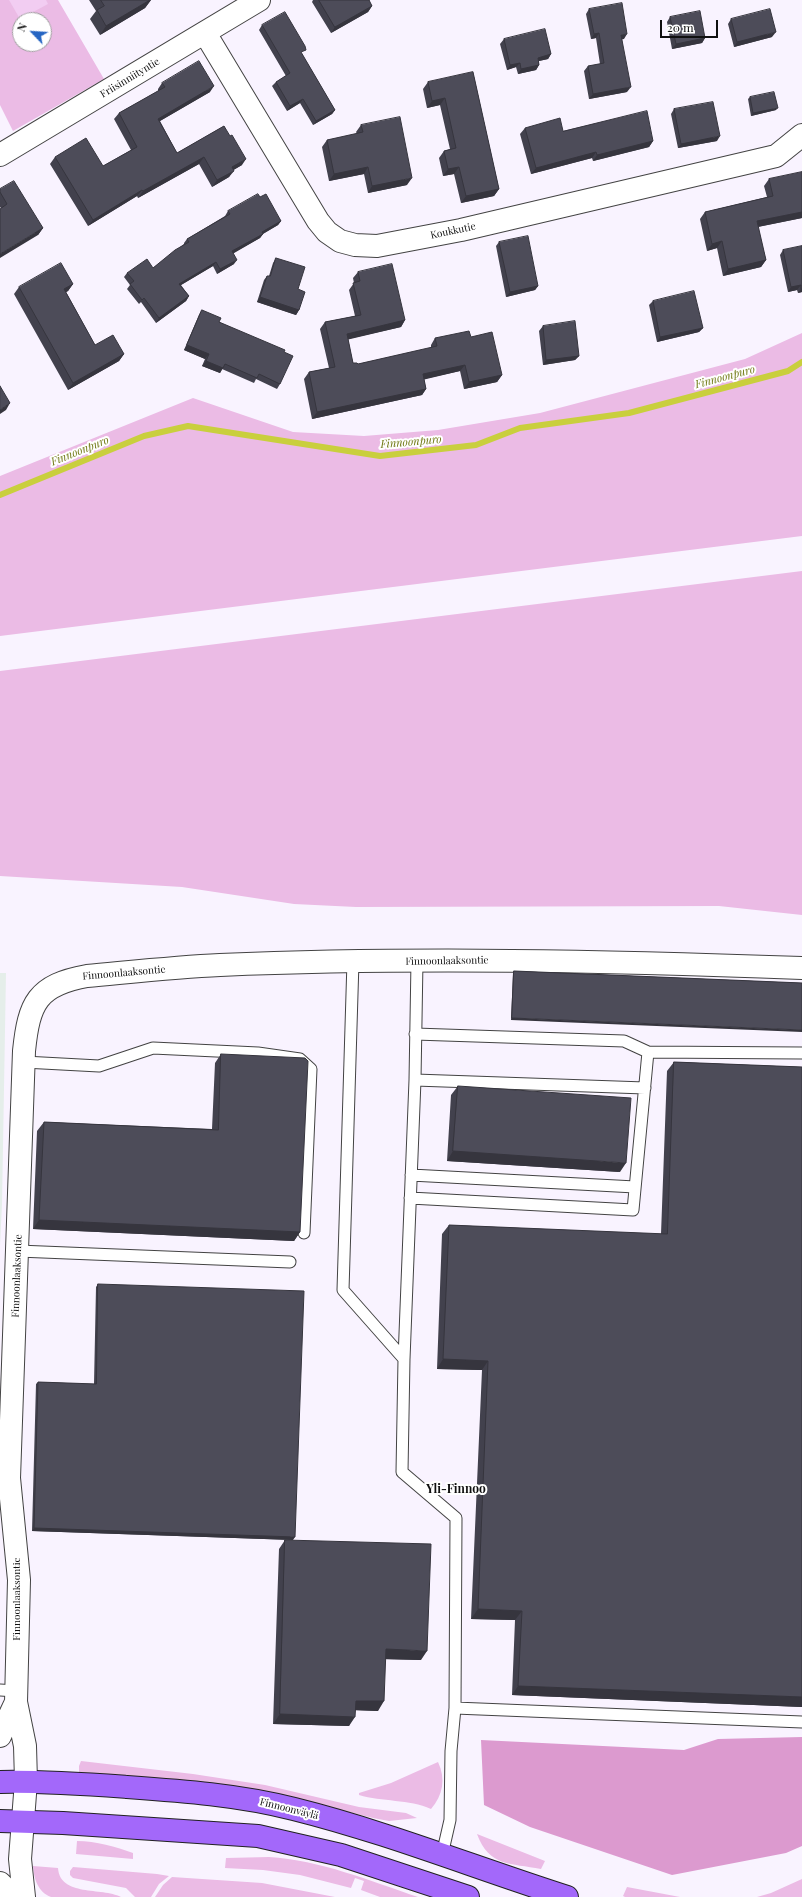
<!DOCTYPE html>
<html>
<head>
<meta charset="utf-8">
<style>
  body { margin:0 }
  #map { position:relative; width:802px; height:1897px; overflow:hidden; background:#f9f3ff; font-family:"Playfair Display",serif }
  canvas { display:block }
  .north { position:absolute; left:12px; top:12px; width:40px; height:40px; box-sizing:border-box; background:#fff; border:1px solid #9f9f9f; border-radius:50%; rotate:295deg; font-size:11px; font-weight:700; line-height:16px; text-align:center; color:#101010 }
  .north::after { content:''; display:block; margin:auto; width:14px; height:18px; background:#2565c3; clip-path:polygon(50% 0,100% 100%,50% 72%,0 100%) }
  .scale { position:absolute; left:660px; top:20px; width:58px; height:18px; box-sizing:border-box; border:2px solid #101010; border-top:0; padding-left:5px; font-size:12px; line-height:14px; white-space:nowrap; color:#101010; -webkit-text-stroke:3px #fff; paint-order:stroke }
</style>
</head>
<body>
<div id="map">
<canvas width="802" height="1897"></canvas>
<div class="north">N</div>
<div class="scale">20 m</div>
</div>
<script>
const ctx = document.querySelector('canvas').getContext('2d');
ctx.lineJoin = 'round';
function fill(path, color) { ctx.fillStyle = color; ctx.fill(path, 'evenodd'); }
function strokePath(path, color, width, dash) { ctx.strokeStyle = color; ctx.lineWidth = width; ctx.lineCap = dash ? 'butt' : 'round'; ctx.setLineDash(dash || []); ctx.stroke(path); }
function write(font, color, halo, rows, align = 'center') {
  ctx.font = font + ' "Playfair Display",serif'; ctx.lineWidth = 4; ctx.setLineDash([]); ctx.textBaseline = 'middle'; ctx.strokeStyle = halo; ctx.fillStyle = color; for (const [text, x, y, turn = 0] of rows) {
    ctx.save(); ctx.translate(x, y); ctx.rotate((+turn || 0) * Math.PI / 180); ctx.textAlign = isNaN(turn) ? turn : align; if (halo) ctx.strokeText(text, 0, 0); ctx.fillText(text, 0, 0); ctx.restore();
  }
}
fill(new Path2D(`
  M0,973h6l-4,231 -2,42z`), '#e5eeea');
fill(new Path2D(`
  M0,0h58l46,79 -91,52 -13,-26zM20,20h24v24h-24z
  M802,333v203l-802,100v-160l193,-78 100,34 71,4 74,-6 102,-17 205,-54z
  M802,571v344l-83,-9 -363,1 -62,-3 -112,-17 -182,-11v-205z
  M81,1761l112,13 72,11 94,22 47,6 11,5 -28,3 -16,-3 -81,-20 -107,-18 -106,-6v-8z
  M438,1762c8,17 5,33 -7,47 -22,-10 -49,-7 -72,-14v-2l32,-10z
  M477,1834l68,27 -4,8c-30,-6 -52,-2 -64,-35z
  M77,1841c19,0 39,6 56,12v6l-57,-5z
  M269,1857c51,3 101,24 149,40h-38l-19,-7 3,-9 -9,-3 -4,10 -51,-13 -37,-5 -38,-2 1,-10z
  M33,1866l25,2c2,29 44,19 63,29h-70c-13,-5 -17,-18 -18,-31z
  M73,1867l84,7 12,2 -10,8 -8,13h-16l-9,-9 -53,-10 -3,-3v-4z
  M172,1877l90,6 73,14h-180l8,-12z
  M802,1879v18h-45l14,-4z
  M627,1887l53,10h-55l-2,-1z`), '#ebbbe5');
fill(new Path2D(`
  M802,1737v109l-16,7 -114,22 -142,-48 -46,-22 -3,-65 203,10 34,-11z`), '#dc9acf');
fill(new Path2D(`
  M9,0h37l2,4 -28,15z`), '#f2cdf2');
strokePath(new Path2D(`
  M0,495l144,-59 44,-10 192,30 96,-11 44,-17 109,-15 159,-42 14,-9`), '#c9cf3d', 6);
const service = new Path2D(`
  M353,961l-10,329 61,69 -2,113 54,46 -1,190 -4,43 -1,69 -8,35
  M415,1034l209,7 24,11 154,1
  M24,1062l75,4 54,-18 105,5 42,6 11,10 -7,164
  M415,1080l230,8
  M411,1175l224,12
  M410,1198l223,12 15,-158
  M18,1251l272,11
  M404,1359l11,-279 2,-119
  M0,1690l16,1
  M455,1708l347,14`);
const minor = new Path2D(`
  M205,33l113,188 9,11 13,9 15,4 22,1 84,-16 315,-74 26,-21
  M0,1736l16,-34
  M0,1883l14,14
  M24,1897l-4,-38 6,-78 -1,-35 -9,-44 3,-122 -10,-102 15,-427c5,-48 13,-66 63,-75 44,-4 89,-9 133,-11 194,-8 388,-4 582,3`);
const tertiary = new Path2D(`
  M0,155l259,-155`);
const primary = new Path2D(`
  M0,1782c42,-1 84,2 127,5 56,4 112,8 167,22 92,23 182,59 273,88
  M0,1821l63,2 195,13 83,19 127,42`);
strokePath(service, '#434343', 13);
strokePath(minor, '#434343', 24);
strokePath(tertiary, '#434343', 24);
strokePath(primary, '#212121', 24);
strokePath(service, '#fff', 11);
strokePath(minor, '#fff', 22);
strokePath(tertiary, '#fff', 22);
strokePath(primary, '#a368fa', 22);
fill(new Path2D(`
  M89,0h62l-6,8 -45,27 -10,-16 6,-8z
  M313,0h57l-1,1 3,5 -4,6 -37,21 -19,-31z
  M589,9l35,30h-2l5,53 -38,7 -5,-28 4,-5 12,-2 -4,-26 -5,1 -5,-25z
  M670,17l35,21 -3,5 -30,6 -5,-27z
  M731,19l41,18 -38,10 -6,-23z
  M262,25l40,29 33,56 -3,4 -19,11 -13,-22 -13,8 -15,-25 4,-4 10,-6 -27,-46z
  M504,39l47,15 -3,5 -9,2v4l-3,5 -18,4 -2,-7 -9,3 -7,-26z
  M473,72l26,117 -5,7 -33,7 -7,-29 -11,2 -4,-18 5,-7 6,-2 -10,-44 -13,3 -4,-19 5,-7z
  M162,83l48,9 -50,29 17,32 47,-27 18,39 -9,5 -4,7 -17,10 -13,-23 -61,34 -1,-2 -49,30 -38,-62 5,-7 48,9 28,-16 -17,-31 5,-6 39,-22v-2z
  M750,97l26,13 -25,6 -3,-17z
  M674,109l43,32 -39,7 -7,-34z
  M361,125l46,60 -39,8 -4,-19 -35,7 -7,-34 5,-7 30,-6 -1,-2z
  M525,128l38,3 90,10 -4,6 -56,14 -1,-3 -61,16 -11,-40z
  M802,172v46l-44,9 8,33 -5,7 -38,9 -6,-28 -10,3 -7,-32 5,-7 62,-15 -3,-11 5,-7z
  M0,189l43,39 -5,7 -37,-27 -1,-1z
  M260,197l21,24 -3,4 -15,9 -3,4 -27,15 1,11 -17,10 -4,-8 -32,19 8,11 -3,5 -30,22 -15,-21 -2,2 -12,-15 3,-4 -6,-8 3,-4 26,-5 31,-24v-1l3,-4 38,-23 3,-5z
  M499,242l39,44 -3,4 -29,7 -10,-51z
  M802,246v46l-4,1 -1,-3 -9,2 -8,-37 3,-5z
  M276,258l22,31 1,21 -3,5 -39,-13 7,-22 3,-4h2l4,-13z
  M358,272l47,48 -4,7 -53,12 5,24 5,1 73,-16v-3l4,-7 36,-1 31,38 -5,7 -33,7 -4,-18 -36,8 2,10 -4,6 -110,24 -8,-40 5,-7 20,-4 -9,-39 5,-7 30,-6 -6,-26 5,-7 -1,-5z
  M73,284l-5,7 -2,1 29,53 29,9 -5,7 -51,29 -54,-96 5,-7z
  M653,301l50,27 -4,4 -42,10 -8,-37z
  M202,310l17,12 65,30 -4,32 -3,5 -21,-10 -2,4 -32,-14 -2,4 -18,-7 3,-7 -21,-9 15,-35z
  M543,326l36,30 -4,4 -32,5 -4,-34z
  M514,971l288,12 -291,37 2,-46z
  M221,1054l79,178 -6,9 -261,-12 4,-98 7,-9 168,7 3,-66z
  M674,1062l128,5v640l-290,-12 3,-75 -44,-1 11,-249 -45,-1 5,-135 7,-9 212,9 6,-163z
  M458,1086l162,86 -173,-11 4,-66z
  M98,1284l195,256 -261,-9 4,-147 2,-2 56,2 2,-97z
  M285,1540l136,120 -36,-1 -7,52 -23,-1 -6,16 -76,-2 6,-175z`), '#42414d');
fill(new Path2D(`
  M150,0h1l-6,8 -45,27 6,-9z
  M372,6l-4,6 -37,21 4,-6z
  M776,32l-4,5 -38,10 3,-5z
  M599,33l-3,5 -5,1 3,-5z
  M627,34l-3,5 -6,1 3,-5z
  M705,38l-3,5 -30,6 4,-5z
  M551,54l-3,5 -14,3 4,-4z
  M520,63l-4,4 -9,3 3,-5z
  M539,65l-3,5 -18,4 3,-5z
  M214,86l-4,6 -57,33 5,-6z
  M631,87l-4,5 -38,7 4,-5z
  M445,98l-5,7 -13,3 5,-7z
  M303,99l-3,4 -13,8 3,-5z
  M778,108l-2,2 -25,6 2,-3z
  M335,110l-3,4 -19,11 3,-4z
  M720,136l-3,5 -39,7 3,-4z
  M653,141l-4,6 -56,14 4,-6z
  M596,152l-4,6 -61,16 5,-6z
  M204,157l-5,7 -61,34 5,-7z
  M246,159l-4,6 -15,9 5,-7z
  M368,167l-4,7 -35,7 5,-7z
  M459,167l-5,7 -11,2 5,-7z
  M234,171l-5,6 -17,10 5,-7z
  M412,178l-5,7 -39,8 4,-7z
  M499,189l-5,7 -33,7 5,-7z
  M142,190l-5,6 -49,30 5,-6z
  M802,212v6l-50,10 5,-7z
  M281,221l-3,4 -19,11 3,-4z
  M43,228l-5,7 -38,23v-4z
  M263,234l-3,4 -31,18 3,-5z
  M722,241l-5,7 -10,3 5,-7z
  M237,260l-3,4 -17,10 3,-5z
  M766,260l-5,7 -38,9 5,-7z
  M216,262l-3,4 -37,22 3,-4z
  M73,284l-5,7 -9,5 5,-7z
  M801,285l-4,5 -9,2 3,-5z
  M538,286l-3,4 -29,7 4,-5z
  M801,289h1v3l-4,1z
  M189,296l-3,5 -30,22 3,-5z
  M260,297l39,13 -3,5 -39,-13z
  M405,320l-4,7 -59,14 5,-7z
  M703,328l-4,4 -42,10 3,-5z
  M187,345l22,9 -4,5 -21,-9z
  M124,354l-5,7 -51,29 5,-7z
  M579,356l-4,4 -32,5 3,-5z
  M206,361l17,7 -3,5 -18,-7z
  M465,365l-5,6 -42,10 5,-7z
  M502,375l-5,7 -33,7 5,-7z
  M426,389l-4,6 -110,24 5,-7z
  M10,403l-4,7 -6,4v-4z
  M512,1018l290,12v2l-291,-12z
  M453,1151l173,12 -6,9 -173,-11z
  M39,1220l261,12 -6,9 -261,-12z
  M443,1359l45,2 -6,9 -45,-1z
  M34,1528l261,9 -2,3 -261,-9z
  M478,1609l44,2 -7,9 -44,-1z
  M386,1649l41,2 -6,9 -42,-1z
  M518,1686l284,11v10l-290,-12z
  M356,1701h28l-6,10 -29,-1z
  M280,1714l75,3 -6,9 -76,-2z`), '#36353e');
const building = new Path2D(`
  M101,0h49l-44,26 -9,-16 7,-4z
  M319,0h50l3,6 -37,21z
  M622,3l5,31 -6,1 10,52 -38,7 -5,-28 16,-3 -5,-30 -5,1 -5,-25z
  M770,9l6,23 -39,10 -6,-23z
  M700,11l5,27 -29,6 -6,-27z
  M285,12l20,34 1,4 -5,2 34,58 -19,11 -13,-22 -13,7 -14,-24 14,-9 -28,-48z
  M545,29l6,25 -13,4 1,7 -18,4 -1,-6 -10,2 -6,-26z
  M199,61l15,25 -56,33 19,34 47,-27 6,10 2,-1 14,24 -14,8 2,4 -17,9 -13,-23 -61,34 -1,-1 -49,30 -38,-63 31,-19 17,28 34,-19 -18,-34 46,-26 -3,-4z
  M473,72l26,117 -33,7 -7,-29 -11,2 -4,-18 12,-3 -11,-50 -13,3 -4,-19z
  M774,92l4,16 -25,5 -3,-16z
  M713,102l7,34 -39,8 -7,-35z
  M647,111l6,30 -56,14 -1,-3 -60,16 -11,-40 35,-10 3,13z
  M400,117l12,61 -40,8 -4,-19 -34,7 -7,-34 36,-8 -2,-7z
  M802,172v40l-45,9 9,39 -38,9 -6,-28 -10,3 -7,-32 68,-16 -4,-17z
  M14,181l29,47 -43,26v-45l7,-5 -7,-12v-3z
  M258,194l2,3 6,-3 15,27 -19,11 1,2 -31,17 5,9 -17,9 -4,-7 -37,22 10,12 -30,22 -15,-20 -2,2 -12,-16 4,-3 -7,-8 20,-14 6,9 22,-18 14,-8 -2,-3 43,-25 -2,-3z
  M528,236l10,50 -28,6 -11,-50z
  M802,246v43h-1v-4l-10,2 -8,-37z
  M276,258l29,9 -7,22 7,3 -6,18 -39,-13 7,-21h3z
  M61,263l12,21 -9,5 31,56 18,-10 11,19 -51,29 -54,-96z
  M392,264l13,56 -58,14 6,29h4l1,1 79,-18 -2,-8 34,-7 2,6 21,-5 10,43 -33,7 -4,-17 -42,9 3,15 -109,23 -8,-40 26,-5 -10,-45 36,-7 -8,-32 7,-2 -2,-9z
  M694,291l9,37 -43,9 -7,-36z
  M202,310l19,8 -2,4 66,28 -1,2 9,4 -13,28 -21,-10 -2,4 -32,-14 -2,4 -17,-7 3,-7 -22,-9z
  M575,321l4,35 -33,4 -3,-34z
  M0,386l10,17 -10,7z
  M514,971l288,12v47l-290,-12z
  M221,1054l84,4 3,3 -8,171 -261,-12 5,-98 174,8z
  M674,1062l128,5v630l-284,-11 4,-75 -44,-2 10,-248 -45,-2 6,-134 218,9z
  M458,1086l173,12 -5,65 -173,-12z
  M98,1284l206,7 -9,246 -261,-9 4,-146 58,2z
  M285,1540l146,4 -4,107 -41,-2 -2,52h-28l-1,16 -75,-3z`);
fill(building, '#4d4c59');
strokePath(building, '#36353e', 1);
write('10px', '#101010', '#fff', [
  ["Friisinniityntie",130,78,-31],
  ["Koukkutie",453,231,-12],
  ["Finnoonlaaksontie",447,961,-1],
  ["Finnoonlaaksontie",124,973,-5],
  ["Finnoonlaaksontie",17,1276,-88],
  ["Finnoonlaaksontie",17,1599,-90],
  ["Finnoonväylä",289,1809,14]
]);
write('italic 11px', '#707914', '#fff', [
  ["Finnoonpuro",725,377,-15],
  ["Finnoonpuro",411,442,-5],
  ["Finnoonpuro",80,451,-22]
]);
write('bold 12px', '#101010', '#fff', [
  ["Yli-Finnoo",456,1489]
]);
</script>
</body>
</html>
